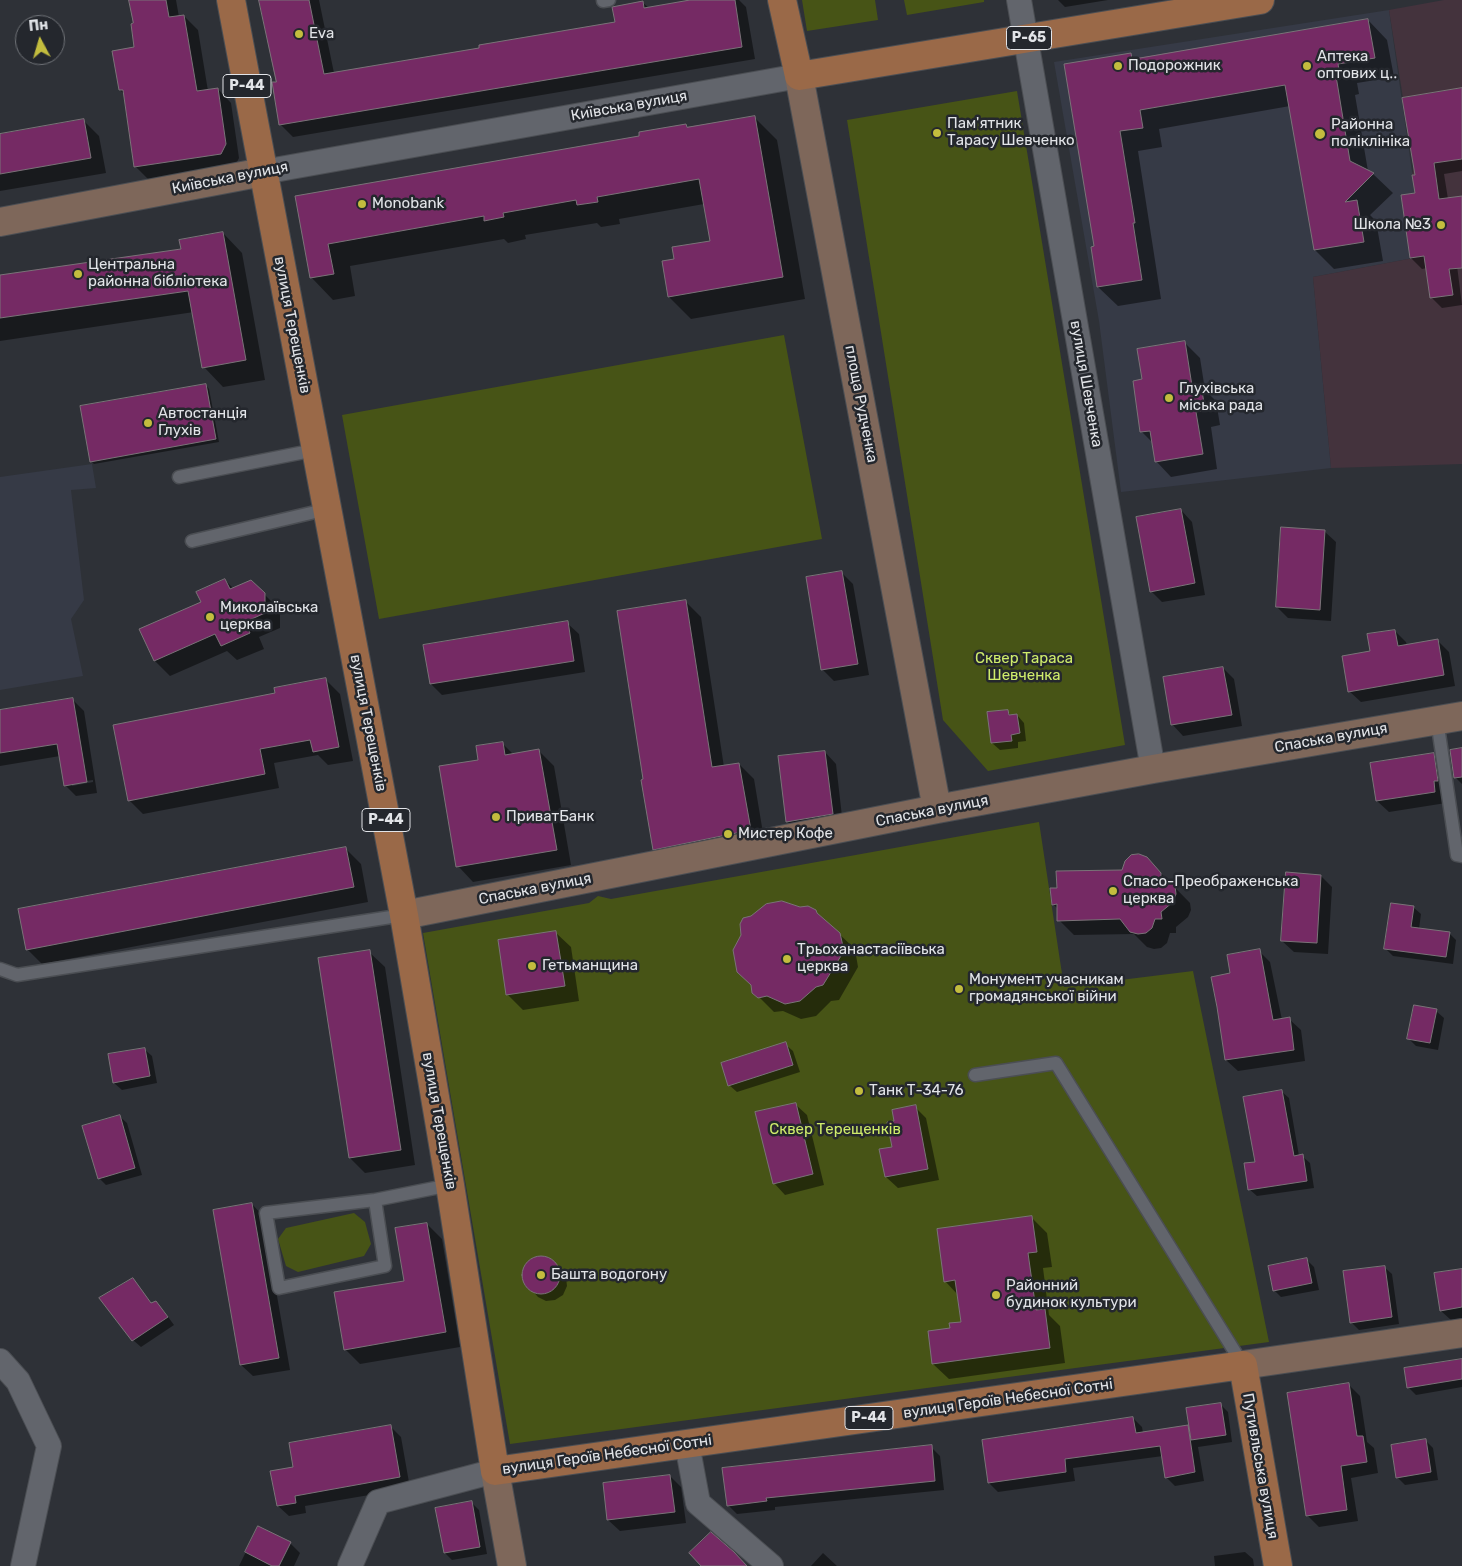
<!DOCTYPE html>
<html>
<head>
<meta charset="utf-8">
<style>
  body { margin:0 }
  #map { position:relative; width:1462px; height:1566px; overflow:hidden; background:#2e3137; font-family:Rubik,sans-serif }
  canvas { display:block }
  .north { position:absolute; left:15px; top:15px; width:50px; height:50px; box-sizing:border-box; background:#24272d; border:1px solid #707378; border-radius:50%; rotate:354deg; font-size:14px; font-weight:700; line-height:20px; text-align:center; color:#e2e4e8 }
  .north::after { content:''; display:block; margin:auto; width:18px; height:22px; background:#c3bd3e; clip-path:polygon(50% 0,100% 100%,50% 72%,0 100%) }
</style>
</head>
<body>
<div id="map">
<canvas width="1462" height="1566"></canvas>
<div class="north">Пн</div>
</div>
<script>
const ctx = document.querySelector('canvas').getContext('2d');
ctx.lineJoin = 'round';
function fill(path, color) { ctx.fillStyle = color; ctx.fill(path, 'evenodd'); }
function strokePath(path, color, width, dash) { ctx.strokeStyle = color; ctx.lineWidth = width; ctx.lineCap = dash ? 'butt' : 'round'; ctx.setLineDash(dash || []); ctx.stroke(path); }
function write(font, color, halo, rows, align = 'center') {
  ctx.font = font + ' Rubik,sans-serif'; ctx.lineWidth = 5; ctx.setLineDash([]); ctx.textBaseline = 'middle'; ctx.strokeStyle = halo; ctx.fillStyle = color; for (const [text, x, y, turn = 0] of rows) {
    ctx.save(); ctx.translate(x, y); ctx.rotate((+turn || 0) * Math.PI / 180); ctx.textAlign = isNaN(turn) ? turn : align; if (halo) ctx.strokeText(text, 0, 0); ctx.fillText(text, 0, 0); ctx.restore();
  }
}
fill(new Path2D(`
  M1389,10l35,246 -111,21 18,191 -210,24 -22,-171 -45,-259z
  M92,464l4,24 -25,2 13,110 -13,19 12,57 -83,14v-213z`), '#363a46');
fill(new Path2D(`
  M1444,0h18v464l-131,4 -18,-191 111,-21 -12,-81 2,-8 -25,-157z`), '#44333d');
fill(new Path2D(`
  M802,0h73l3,20 -71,11z
  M904,0h80v2l-77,13z
  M1017,91l108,654 -137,26 -45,-51 -96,-600z
  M784,335l38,204 -443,80 -37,-204z
  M1039,822l25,165 129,-16 76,371 -759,102 -87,-511 166,-30 9,-7 13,3z
  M354,1213l11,9 6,22 -7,12 -66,16 -12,-6 -8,-27 8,-11z`), '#475416');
fill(new Path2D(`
  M130,0h46l3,17 5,-1 14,14 10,61 10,-2 13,14 8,55 -5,10 -85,12 -14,-14 -11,-72 -4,-4 16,-42 -2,-24z
  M260,0h59l15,73 147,-24 135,-26 27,-20 6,5 49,-8h41l7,7 9,52 -462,78 -13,-13 -2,-41z
  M1058,0h50l-43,7z
  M1368,20l19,20 7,37 -37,6 2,11 -4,1 13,76 5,3 20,19 -23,22 6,6 7,40 -49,8 -19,-19 -25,-144 -131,23 3,18 -24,4 23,148 -43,7 -20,-19 -2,-40 35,-192 5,5z
  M1462,89v82l-18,3 4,25 14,-2v52l-7,1 7,55 -20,3 -11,-11 -4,-29 -5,1 -11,-11 -9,-62 14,-1z
  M754,117l23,23 28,159 -114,20 -22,-22 6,-37 36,-18 -7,-38 -85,15 1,5 -19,3 -4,-4 -72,12 1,4 -18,4 -4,-4 -154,27 5,30 -22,4 -22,-23 -14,-80z
  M84,121l15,15 7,37 -106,18v-56z
  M223,233l19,20 23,127 -42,7 -19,-20 -10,-55 -194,29v-65l182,-26z
  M1185,343l15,15 5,32 11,11 4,24 -9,2 6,42 -46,8 -15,-16 -3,-18 -11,-11 -7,-50 8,-2z
  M206,385l3,4 10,53 -125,22 -3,-3z
  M1181,510l11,12 13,73 -43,7 -11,-11z
  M1324,531l12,11 -5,79 -43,-3 -11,-11z
  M842,573l11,11 16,91 -35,6 -12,-12z
  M225,580l9,9 30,5 16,16v18l-21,9 5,12 -27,11 -10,-9 -57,25 -15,-15 -14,-32 62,-27z
  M686,602l15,15 23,150 15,-3 15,15 11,66 -95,19 -16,-15z
  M567,623l12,11 6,38 -143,23 -11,-11z
  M1395,631l11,11 1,4 31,-5 11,11 6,34 -94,16 -12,-11 22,-39z
  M1223,668l11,11 8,47 -59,10 -11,-12z
  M326,680l14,14 13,67 -25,4 -10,-10 -44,8 5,25 -136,26 -14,-14 148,-106z
  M73,700l11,11 13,82 -21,3 -11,-11 -5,-29 -60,10v-54zM93,780v2l-21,4v-3z
  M1007,711l5,5 5,-1 7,8 2,18 -8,1v6l-18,2 -8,-7z
  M502,743l12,12 25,-4 15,15 17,99 -98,17 -15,-16 22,-105z
  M1462,748v36l-7,-7 1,-28z
  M825,752l11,12 7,61 -45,8 -11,-12z
  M1433,754l12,11 1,38 -57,9 -12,-11z
  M346,849l15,15 7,38 -326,62 -15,-15z
  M1146,858l44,45 1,7 -3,7 -12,10v6h-6l-3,10 -6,5 -7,1 -7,-2 -13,-13 -60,1 -15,-15 -1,-11 -5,-5 5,-15 64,-18z
  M1321,876l11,11 -4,67 -34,-2 -12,-11z
  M1413,907l8,7 -2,15 30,4 7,7 -3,24 -60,-8 -7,-7z
  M800,909l15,2 40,38 3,18 -19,33 -8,1 -15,15 -15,3 -18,-8 -9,1 -20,-20z
  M555,932l16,15 8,54 -56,9 -15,-15z
  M1259,951l11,11 12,58 7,-1 12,11 4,31 -67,10 -12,-11 -7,-54 13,-32z
  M369,952l16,15 30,198 -50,8 -15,-15 -30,-199z
  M1436,1011l8,7 -6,32 -22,-4 -7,-7z
  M785,1044l8,7 7,21 -63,20 -8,-7z
  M144,1049l8,7 5,27 -35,7 -8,-7 -5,-28z
  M1281,1091l8,7 10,58h3l8,7 4,25 -57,8 -8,-7 7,-26z
  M795,1104l12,11 17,70 -39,10 -11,-12z
  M915,1107l11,11 13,62 -41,8 -12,-11 7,-29 3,-26z
  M119,1116l8,7 15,52 -36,10 -7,-7z
  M252,1204l11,12 27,154 -37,6 -12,-11 -26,-154z
  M1032,1218l15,15 5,34 -9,1 6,47 11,11 5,37 -116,16 -16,-15 -4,-32 22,-3 11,-6 -4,-28 -13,-14z
  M427,1224l15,15 18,108 -100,17 -15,-15 60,-67z
  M535,1258h9l9,4 13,15 1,9 -4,9 -8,5 -9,1 -8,-4 -14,-16v-9l3,-8z
  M1307,1260l7,7 5,23 -38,7 -7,-7z
  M1384,1267l8,7 7,50 -40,6 -8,-8z
  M1462,1270v48l-11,2 -10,-9z
  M133,1280l19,24 3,-2 8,8 11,15 -33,22 -8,-7z
  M1462,1360v27l-46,8 -8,-8z
  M1349,1385l11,11 7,46 7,6 4,25 -27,5 7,43 -39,6 -11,-11z
  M1220,1404l8,8 4,30 -34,5 6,34 -29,5 -9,-9 -3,-21 -90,12 2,13 -77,11 -9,-9 144,-65 9,9 1,6 44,-7 4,4z
  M390,1426l11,11 9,51 -105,18 1,7 -17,3 -11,-10 16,-38z
  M1425,1440l8,8 5,32 -33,5 -8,-8z
  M931,1447l9,9 4,34 -169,17v3l-38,4 -9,-9z
  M670,1476l11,11 5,36 -66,8 -12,-11z
  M472,1503l7,7 8,44 -35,6 -7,-7z
  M258,1527l32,16 10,10 -6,13h-55z
  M1245,1552l8,7 1,7h-39l-1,-10z
  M823,1553l14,13h-26z`), '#0007');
const building = new Path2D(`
  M129,0h37l3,17 15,-2 13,76 21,-3 8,56 -5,10 -87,13 -11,-77h-4l-7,-39 22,-4 -3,-23 2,-1z
  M259,0h50l15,74 155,-26v-3l136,-23 -3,-15 31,-6 1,7 46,-8h45l7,47 -463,78 -7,-43h4z
  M1368,19l7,39 -37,6 2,11 -4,1 14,85 24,12 -29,29 12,-2 7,42 -50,8 -29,-165 -145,25 3,18 -23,3 15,92h-2l9,57 -45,7 -6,-40 3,-1 -30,-182 67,-11 1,6z
  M1462,88v71l-28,4 5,36 23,-3v72l-13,1 4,26 -23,3 -6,-42 -14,2 -9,-63 14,-2 -3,-18h3l-13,-77z
  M755,116l28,161 -115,20 -6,-36 12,-2 -2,-12 38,-6 -11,-62 -102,18 1,5 -21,3 -1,-5 -73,13 1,4 -20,4v-5l-156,28 6,30 -24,4 -15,-82 344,-60v-4l47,-8 1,3z
  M84,119l7,39 -91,16v-40z
  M223,232l23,128 -44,8 -14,-77 -188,27v-43l181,-26 -2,-9z
  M1185,341l7,45 9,-2 4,26 -9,2 7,42 -48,8 -5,-31 -10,1 -7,-51 9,-2 -5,-30z
  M206,384l10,55 -126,23 -10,-56z
  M1181,509l14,74 -45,9 -14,-75z
  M1281,527l44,3 -5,80 -44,-3z
  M842,571l16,93 -37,6 -15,-93z
  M225,579l5,10 21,-9 14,13v20l-20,9 5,11 -29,13 -6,-12 -61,27 -15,-32 62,-27 -5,-10z
  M686,600l26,167 27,-4 12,67 -98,20 -12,-70 2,-1 -26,-168z
  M568,621l6,40 -144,23 -7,-39z
  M1395,630l3,16 40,-7 6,36 -96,17 -6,-36 28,-5 -3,-17z
  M1223,667l9,48 -61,10 -8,-48z
  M326,678l13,69 -26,5 -3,-12 -50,9 5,25 -137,27 -15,-76 162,-32 -1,-5z
  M73,698l14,84 -23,4 -7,-42 -57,9v-43z
  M1008,710l1,5 8,-1 3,19 -9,2 1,6 -21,2 -4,-31z
  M503,742l2,13 34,-6 18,101 -101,17 -17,-101 39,-6 -2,-14z
  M1462,748v29l-8,1 -4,-28z
  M825,751l8,63 -47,8 -8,-66z
  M1434,753l4,28h-4l1,11 -59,9 -6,-38z
  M346,847l8,40 -328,63 -8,-41z
  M1139,854l8,3 14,16v4l9,3 5,6 1,8 -3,8 -12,10 1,7h-7l-3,9 -6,5 -8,1 -8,-2 -10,-13 -63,2v-17l-5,1 -2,-17h7l-1,-17 66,-1 3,-9 6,-6z
  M1286,872l35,3 -4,68 -36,-2z
  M782,901l18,6 8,-1 8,4 1,3 23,20 4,18 -21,34 -7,2 -16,14 -15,3 -18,-8 -9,2 -6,-5 -1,-8 -14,-13 -4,-22 8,-15 -1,-11 3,-6 8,-2 15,-12z
  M1391,903l23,3 -3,21 39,5 -4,25 -62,-8z
  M556,931l9,55 -59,9 -8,-55z
  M1260,949l13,71 17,-3 4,33 -69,10 -8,-53 -6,-30 19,-4 -3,-18z
  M370,950l31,200 -52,8 -31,-200z
  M1414,1005l23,4 -7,34 -23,-4z
  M786,1042l7,23 -65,21 -7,-23z
  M145,1048l5,28 -37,7 -5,-29z
  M1282,1090l12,66 9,-2 4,27 -59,9 -4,-27 11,-1 -12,-65z
  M796,1103l17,71 -40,10 -18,-72z
  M916,1105l12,64 -43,8 -6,-28 13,-2 -5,-25 7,-1 -2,-11z
  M120,1115l15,53 -37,11 -16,-53z
  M252,1203l27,155 -39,7 -27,-155z
  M1032,1216l5,36 -9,1 8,57 9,-1 5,39 -118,16 -4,-33 22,-3 -1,-5 12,-1 -6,-42 -11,2 -7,-53z
  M427,1223l19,109 -102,18 -10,-58 70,-11 -9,-53z
  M522 1275a19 19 0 1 1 38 0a19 19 0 1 1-38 0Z
  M1307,1258l5,25 -39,8 -5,-25z
  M1385,1266l7,51 -42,6 -7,-52z
  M1462,1269v38l-22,4 -6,-38z
  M133,1278l18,25 5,-2 12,16 -36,24 -33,-43z
  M1462,1359v20l-55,9 -3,-20z
  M1349,1383l8,53h6l4,26 -26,4 6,44 -41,6 -19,-123z
  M1221,1403l5,32 -35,5 -5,-32z
  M1133,1417l3,16 52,-8 7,47 -30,6 -5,-32 -95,13 1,13 -78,11 -6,-43z
  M391,1425l9,52 -105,19 1,7 -19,3 -7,-35 23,-4 -4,-24z
  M1426,1439l5,33 -35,6 -5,-33z
  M932,1445l3,36 -169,17 1,3 -40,5 -5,-38z
  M670,1475l5,37 -68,8 -4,-37z
  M472,1501l8,46 -36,6 -9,-45z
  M258,1526l33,16 -12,24h-7l-27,-14z
  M711,1532l23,20 13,14h-46l-12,-13z`);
fill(building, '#752a64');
strokePath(building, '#7a7378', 1);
const lane = new Path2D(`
  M603,0v1l6,-1
  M179,477l136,-27
  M192,541l136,-32
  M1437,720l20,135 5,1
  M0,969l17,6 387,-60
  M975,1075l81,-12 187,302
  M375,1200l10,66 -106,22 -13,-75 109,-13 75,-15`);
const street = new Path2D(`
  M1019,0l134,769
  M263,172l536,-96
  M0,1361l18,20 31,65 -26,120
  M687,1444l11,59 73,63
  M350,1566l28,-64 117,-31`);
const secondary = new Path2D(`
  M799,76l138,733
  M0,222l263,-50
  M404,915l533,-106 216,-40 309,-53
  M1243,1365l219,-32
  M495,1471l17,95`);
const primary = new Path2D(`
  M231,0l173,915 46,270 45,286 748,-106 35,201
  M782,0l17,76 461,-76`);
strokePath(lane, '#4b4e53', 15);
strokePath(street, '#4b4e53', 26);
strokePath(secondary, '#4b4e53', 30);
strokePath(primary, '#4b4e53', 30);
strokePath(lane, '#62656c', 12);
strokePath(street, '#62656c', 24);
strokePath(secondary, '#7e675a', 28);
strokePath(primary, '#9a6948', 28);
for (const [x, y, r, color] of [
  [299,34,5,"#c3bd3e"],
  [1118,66,5,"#c3bd3e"],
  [1307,66,5,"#c3bd3e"],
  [937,133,5,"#c3bd3e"],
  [1320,134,6,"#c3bd3e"],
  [362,204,5,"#c3bd3e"],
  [1441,225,5,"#c3bd3e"],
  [78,274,5,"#c3bd3e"],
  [1169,398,5,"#c3bd3e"],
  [148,423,5,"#c3bd3e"],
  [210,617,5,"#c3bd3e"],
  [496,817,5,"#c3bd3e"],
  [728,834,5,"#c3bd3e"],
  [1113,891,5,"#c3bd3e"],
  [787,959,5,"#c3bd3e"],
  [532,966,5,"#c3bd3e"],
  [959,989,5,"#c3bd3e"],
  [859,1091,5,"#c3bd3e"],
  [541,1275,5,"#c3bd3e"],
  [996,1295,5,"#c3bd3e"]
]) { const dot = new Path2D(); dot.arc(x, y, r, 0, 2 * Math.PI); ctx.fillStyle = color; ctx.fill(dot); strokePath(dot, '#24272d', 2); }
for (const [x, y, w] of [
  [1029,38,45],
  [247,86,48],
  [386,820,48],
  [869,1418,48]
]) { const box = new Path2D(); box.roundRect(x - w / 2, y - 11.5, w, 23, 4); ctx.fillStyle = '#24272d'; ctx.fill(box); strokePath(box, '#e2e4e8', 1); }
write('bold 14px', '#e2e4e8', null, [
  ["Р-65",1029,38],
  ["Р-44",247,86],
  ["Р-44",386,820],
  ["Р-44",869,1418]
]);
write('15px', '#e2e4e8', '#24272d', [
  ["Eva",309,34],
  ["Аптека",1317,57],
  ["оптових ц‥",1317,74],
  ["Подорожник",1128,66],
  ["Пам'ятник",947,124],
  ["Тарасу Шевченко",947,141],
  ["Районна",1331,125],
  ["поліклініка",1331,142],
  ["Monobank",372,204],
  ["Школа №3",1431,225,"right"],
  ["Центральна",88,265],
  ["районна бібліотека",88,282],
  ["Глухівська",1179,389],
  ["міська рада",1179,406],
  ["Автостанція",158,414],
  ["Глухів",158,431],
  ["Миколаївська",220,608],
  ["церква",220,625],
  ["ПриватБанк",506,817],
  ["Мистер Кофе",738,834],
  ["Спасо-Преображенська",1123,882],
  ["церква",1123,899],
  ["Трьоханастасіївська",797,950],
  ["церква",797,967],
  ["Гетьманщина",542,966],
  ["Монумент учасникам",969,980],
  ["громадянської війни",969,997],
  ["Танк Т-34-76",869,1091],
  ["Башта водогону",551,1275],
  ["Районний",1006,1286],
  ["будинок культури",1006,1303]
], 'left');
write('15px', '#e2e4e8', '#24272d', [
  ["Київська вулиця",629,106,-10],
  ["Київська вулиця",230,178,-11],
  ["вулиця Терещенків",292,325,79],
  ["вулиця Шевченка",1086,384,80],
  ["площа Рудченка",861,404,79],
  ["вулиця Терещенків",368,723,79],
  ["Спаська вулиця",1331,738,-10],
  ["Спаська вулиця",932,811,-11],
  ["Спаська вулиця",535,889,-11],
  ["вулиця Терещенків",439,1121,80],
  ["вулиця Героїв Небесної Сотні",1008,1399,-8],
  ["вулиця Героїв Небесної Сотні",607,1455,-8],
  ["Путивльська вулиця",1260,1466,80]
]);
write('15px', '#cfec6b', '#24272d', [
  ["Сквер Тараса",1024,659],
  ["Шевченка",1024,676],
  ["Сквер Терещенків",835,1130]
]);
</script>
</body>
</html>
